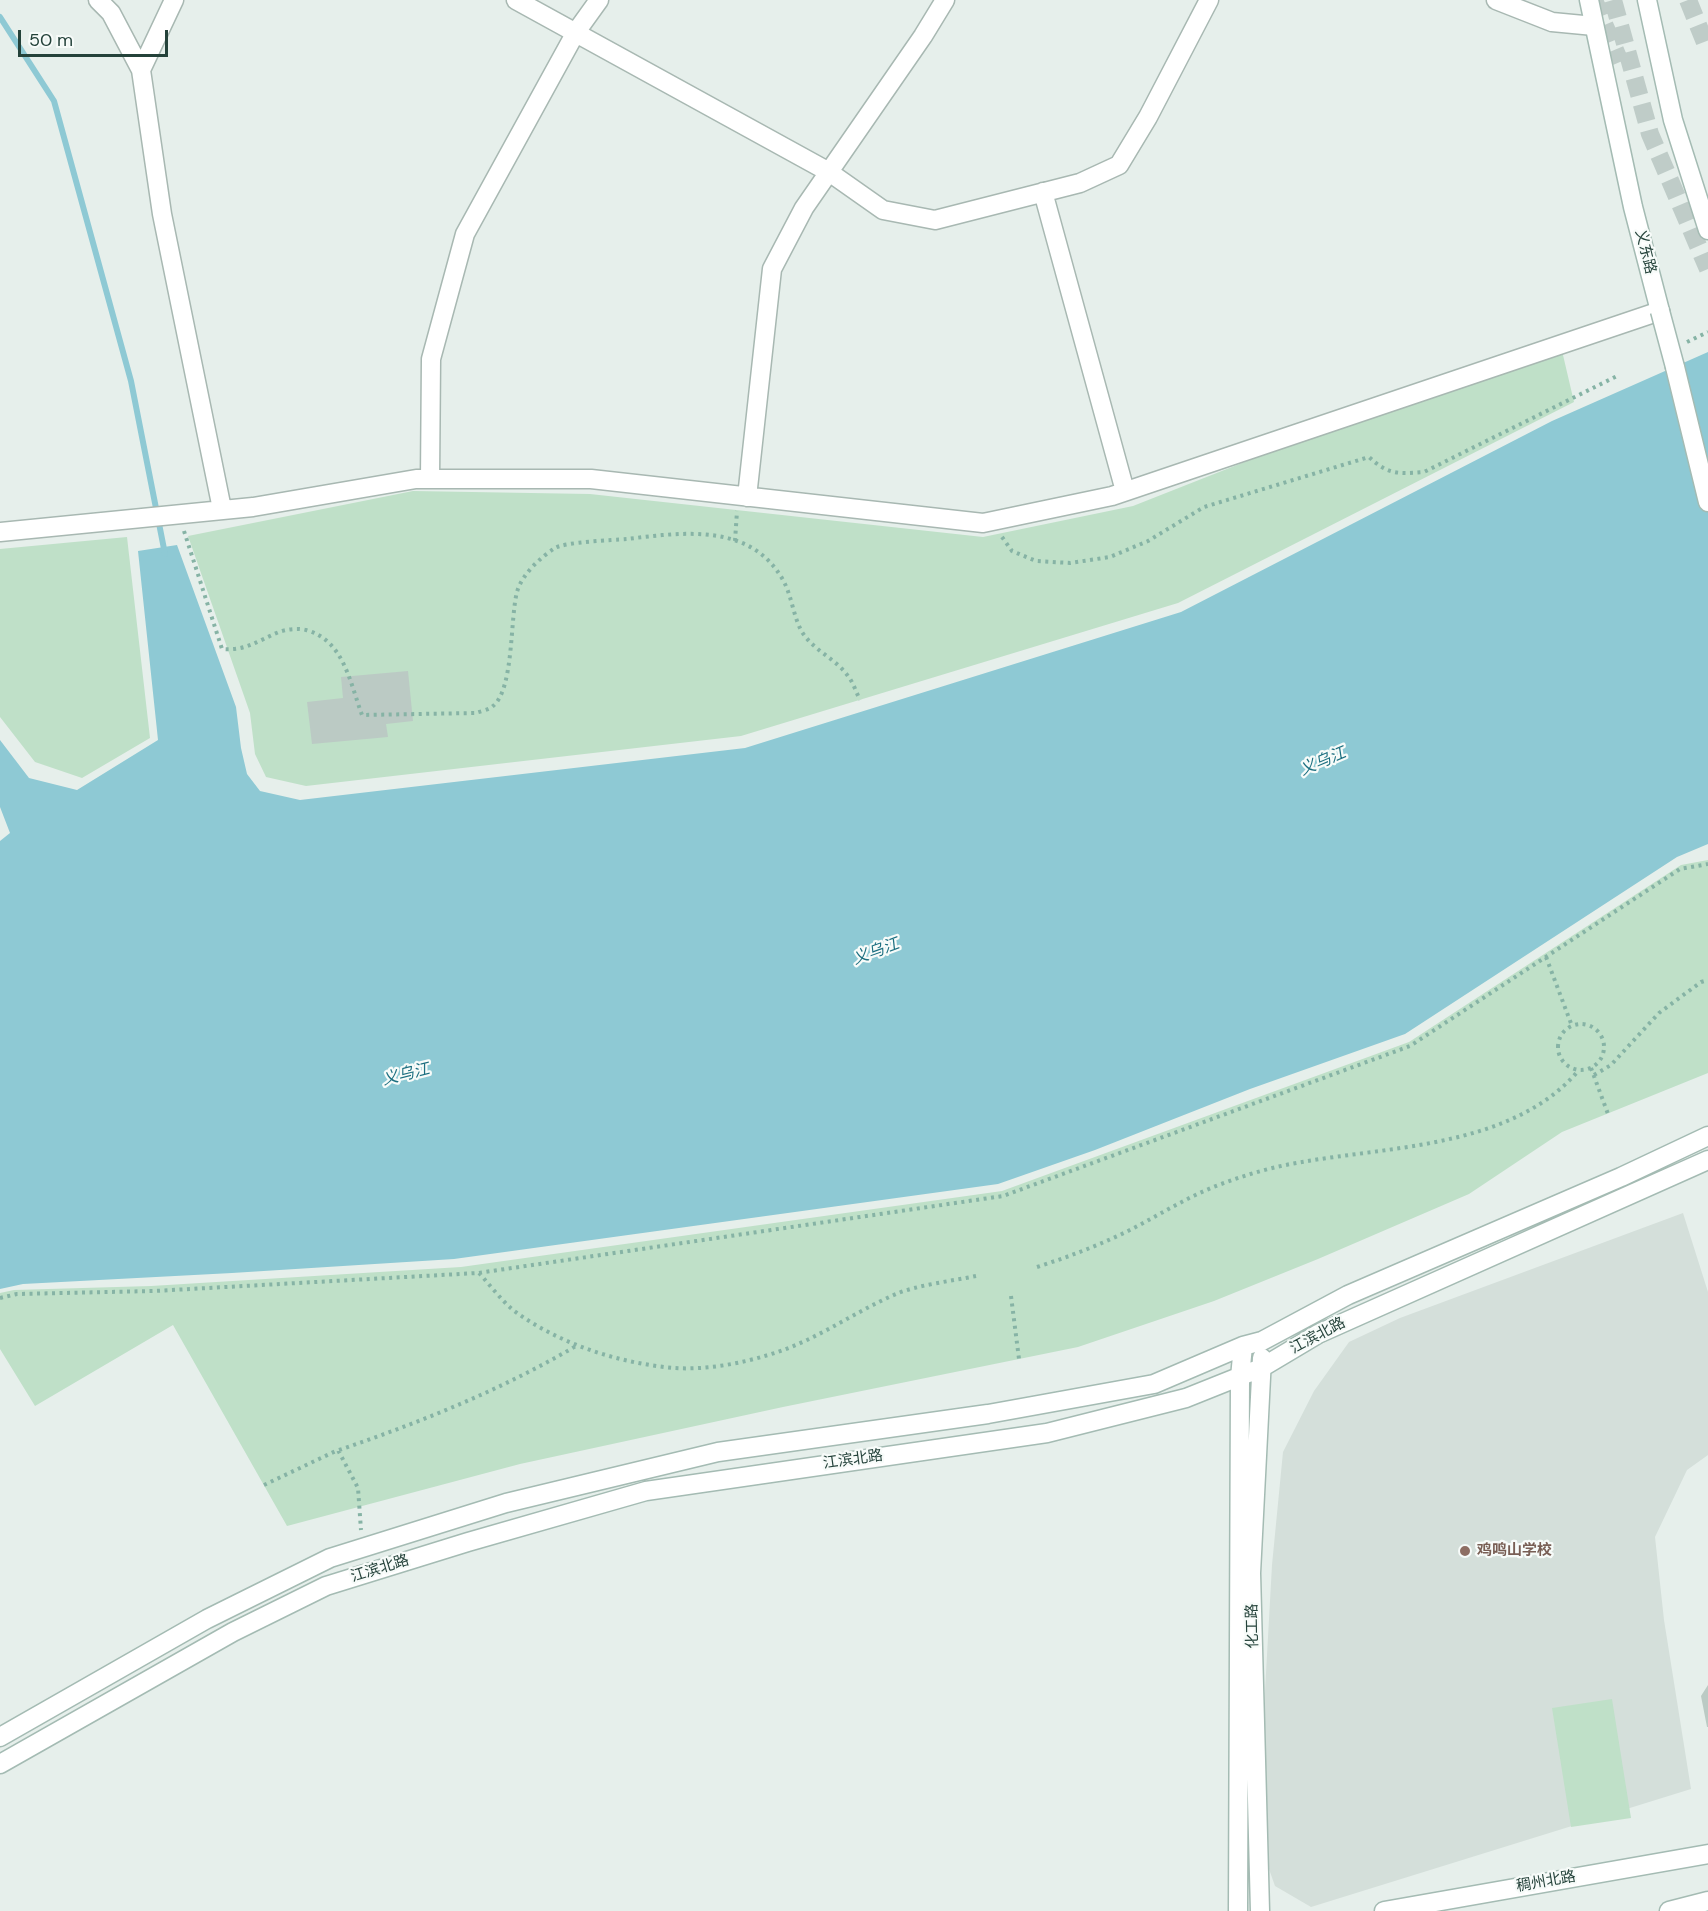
<!DOCTYPE html>
<html>
<head>
<meta charset="utf-8">
<style>
  body { margin:0 }
  #map { position:relative; width:1708px; height:1911px; overflow:hidden; background:#e6efeb; font-family:"DM Sans",sans-serif }
  canvas { display:block }
  .scale { position:absolute; left:18px; top:30px; width:150px; height:27px; box-sizing:border-box; border:3px solid #24423a; border-top:0; padding-left:8px; font-size:18px; line-height:21px; white-space:nowrap; color:#24423a; -webkit-text-stroke:4px #f7fbf9; paint-order:stroke }
</style>
</head>
<body>
<div id="map">
<canvas width="1708" height="1911"></canvas>
<div class="scale">50 m</div>
</div>
<script>
const ctx = document.querySelector('canvas').getContext('2d');
ctx.lineJoin = 'round';
function fill(path, color) { ctx.fillStyle = color; ctx.fill(path, 'evenodd'); }
function strokePath(path, color, width, dash) { ctx.strokeStyle = color; ctx.lineWidth = width; ctx.lineCap = dash ? 'butt' : 'round'; ctx.setLineDash(dash || []); ctx.stroke(path); }
function write(font, color, halo, rows, align = 'center') {
  ctx.font = font + ' "DM Sans","Noto Sans SC",sans-serif'; ctx.lineWidth = 4.5; ctx.setLineDash([]); ctx.textBaseline = 'middle'; ctx.strokeStyle = halo; ctx.fillStyle = color; for (const [text, x, y, turn = 0] of rows) {
    ctx.save(); ctx.translate(x, y); ctx.rotate((+turn || 0) * Math.PI / 180); ctx.textAlign = isNaN(turn) ? turn : align; if (halo) ctx.strokeText(text, 0, 0); ctx.fillText(text, 0, 0); ctx.restore();
  }
}
fill(new Path2D(`
  M1683,1213l25,79v163l-21,15 -32,67 9,83 27,169 -380,118 -36,-21 -18,-51 15,-270 11,-113 31,-61 35,-49 51,-24z`), '#d4dfda');
fill(new Path2D(`
  M1559,338l15,64 -396,201 -437,133 -435,50 -40,-9 -11,-23 -5,-41 -62,-177 225,-45 177,3 393,43 150,-31z
  M127,537l23,201 -68,40 -47,-16 -35,-45v-168z
  M1708,860v213l-146,59 -93,62 -151,65 -104,42 -136,46 -295,60 -263,57 -233,62 -114,-201 -138,81 -35,-57v-56l14,-3 137,-4 310,-19 541,-76 407,-149 272,-177z
  M1612,1699l19,119 -60,9 -19,-119z`), '#bfe0c8');
fill(new Path2D(`
  M1708,352v492l-31,13 -272,177 -155,55 -155,61 -97,34 -544,75 -222,14 -209,11 -23,5v-448l10,-8 -10,-26v-67l29,38 48,12 81,-50 -20,-189 39,-6 59,162 5,41 6,26 13,17 40,9 445,-52 436,-136 371,-191z`), '#8ec9d4');
strokePath(new Path2D(`
  M0,17l54,84 77,280 34,173`), '#8ec9d4', 6);
fill(new Path2D(`
  M408,671l5,50 -27,3 2,13 -76,7 -5,-42 36,-4 -2,-21z
  M1708,1685v42h-1l-6,-31z`), '#bbcac4');
strokePath(new Path2D(`
  M1594,0l26,62
  M1613,0l37,134 58,135
  M1688,0l20,50`), '#bfccc8', 18, [18, 9]);
const street = new Path2D(`
  M98,0l13,13 30,57 21,144 60,295
  M516,0l313,172 54,38 52,10 145,-37 39,-18 29,-48 61,-117
  M1496,0l56,22 42,4
  M141,70l33,-70
  M1043,192l82,299
  M430,479l1,-120 34,-125 111,-202 23,-32
  M747,497l25,-228 32,-61 119,-172 22,-36
  M0,532l253,-25 163,-28h175l392,44 129,-27 548,-185`);
const secondary = new Path2D(`
  M1589,0l44,207 27,104
  M1647,0l26,120 35,110
  M1675,367l33,135
  M0,1737l207,-118 123,-61 176,-55 212,-51 270,-38 166,-30 89,-38 19,-5 86,-46 273,-118 87,-41
  M0,1764l233,-132 93,-46 142,-44 178,-51 401,-58 139,-35 75,-30 57,-34 390,-174
  M1238,1911l2,-534 3,-31
  M1260,1911l-9,-338 11,-215
  M1384,1911l324,-57
  M1669,1911l39,-10`);
strokePath(street, '#a8b8b2', 21);
strokePath(secondary, '#a4bbb3', 21);
strokePath(new Path2D(`
  M1687,342l21,-10
  M184,531l38,118c24,2 35,-8 57,-17 8,-3 19,-4 27,-2 38,10 44,53 56,85l114,-2c5,-2 13,-3 17,-7 21,-17 17,-88 24,-114 5,-18 24,-35 38,-44 10,-6 58,-8 72,-9 57,-7 124,-16 156,41 9,16 10,36 19,52 12,19 33,26 46,44 5,6 8,16 12,24
  M1002,537l10,14 24,10 34,2 40,-6 38,-16 56,-34 165,-50c19,18 30,17 55,15l195,-97
  M735,541l2,-30
  M1546,957l26,69
  M1558 1047a23 23 0 1 1 46 0a23 23 0 1 1-46 0Z
  M1591,1068l17,46
  M1594,1075l17,-10 48,-52 42,-31 7,-2
  M1037,1267c31,-10 60,-21 89,-35 34,-17 65,-38 101,-50 24,-9 50,-16 75,-20 91,-16 212,-15 277,-92
  M479,1273c11,12 22,27 34,37 46,34 105,53 161,58 31,2 65,-4 94,-13 46,-13 84,-42 128,-61 21,-9 56,-13 80,-18
  M1011,1296l8,63
  M0,1298l17,-4 137,-3 324,-18 525,-77 407,-150 270,-177 28,-5
  M339,1450c82,-28 162,-60 237,-104
  M264,1485l74,-35 20,38 3,42`), '#86b3a5', 4, [3, 4.5]);
strokePath(street, '#fff', 18);
strokePath(secondary, '#fff', 18);
const secondaryBridge = new Path2D(`
  M1660,311l15,56`);
strokePath(secondaryBridge, '#a4bbb3', 21, []);
strokePath(secondaryBridge, '#fff', 18);
for (const [x, y, r, color] of [
  [1465,1551,6,"#8d6e63"]
]) { const dot = new Path2D(); dot.arc(x, y, r, 0, 2 * Math.PI); ctx.fillStyle = color; ctx.fill(dot); strokePath(dot, '#f7fbf9', 2); }
write('15px', '#24423a', '#f7fbf9', [
  ["义东路",1645,252,76],
  ["江滨北路",1318,1336,-28],
  ["江滨北路",853,1460,-8],
  ["江滨北路",380,1569,-17],
  ["化工路",1253,1626,-91],
  ["稠州北路",1546,1882,-10]
]);
write('bold 15px', '#785e54', '#f7fbf9', [
  ["鸡鸣山学校",1477,1551]
], 'left');
write('italic 16px', '#1c6f80', '#f7fbf9', [
  ["义乌江",1323,762,-23],
  ["义乌江",876,952,-20],
  ["义乌江",406,1075,-14]
]);
</script>
</body>
</html>
